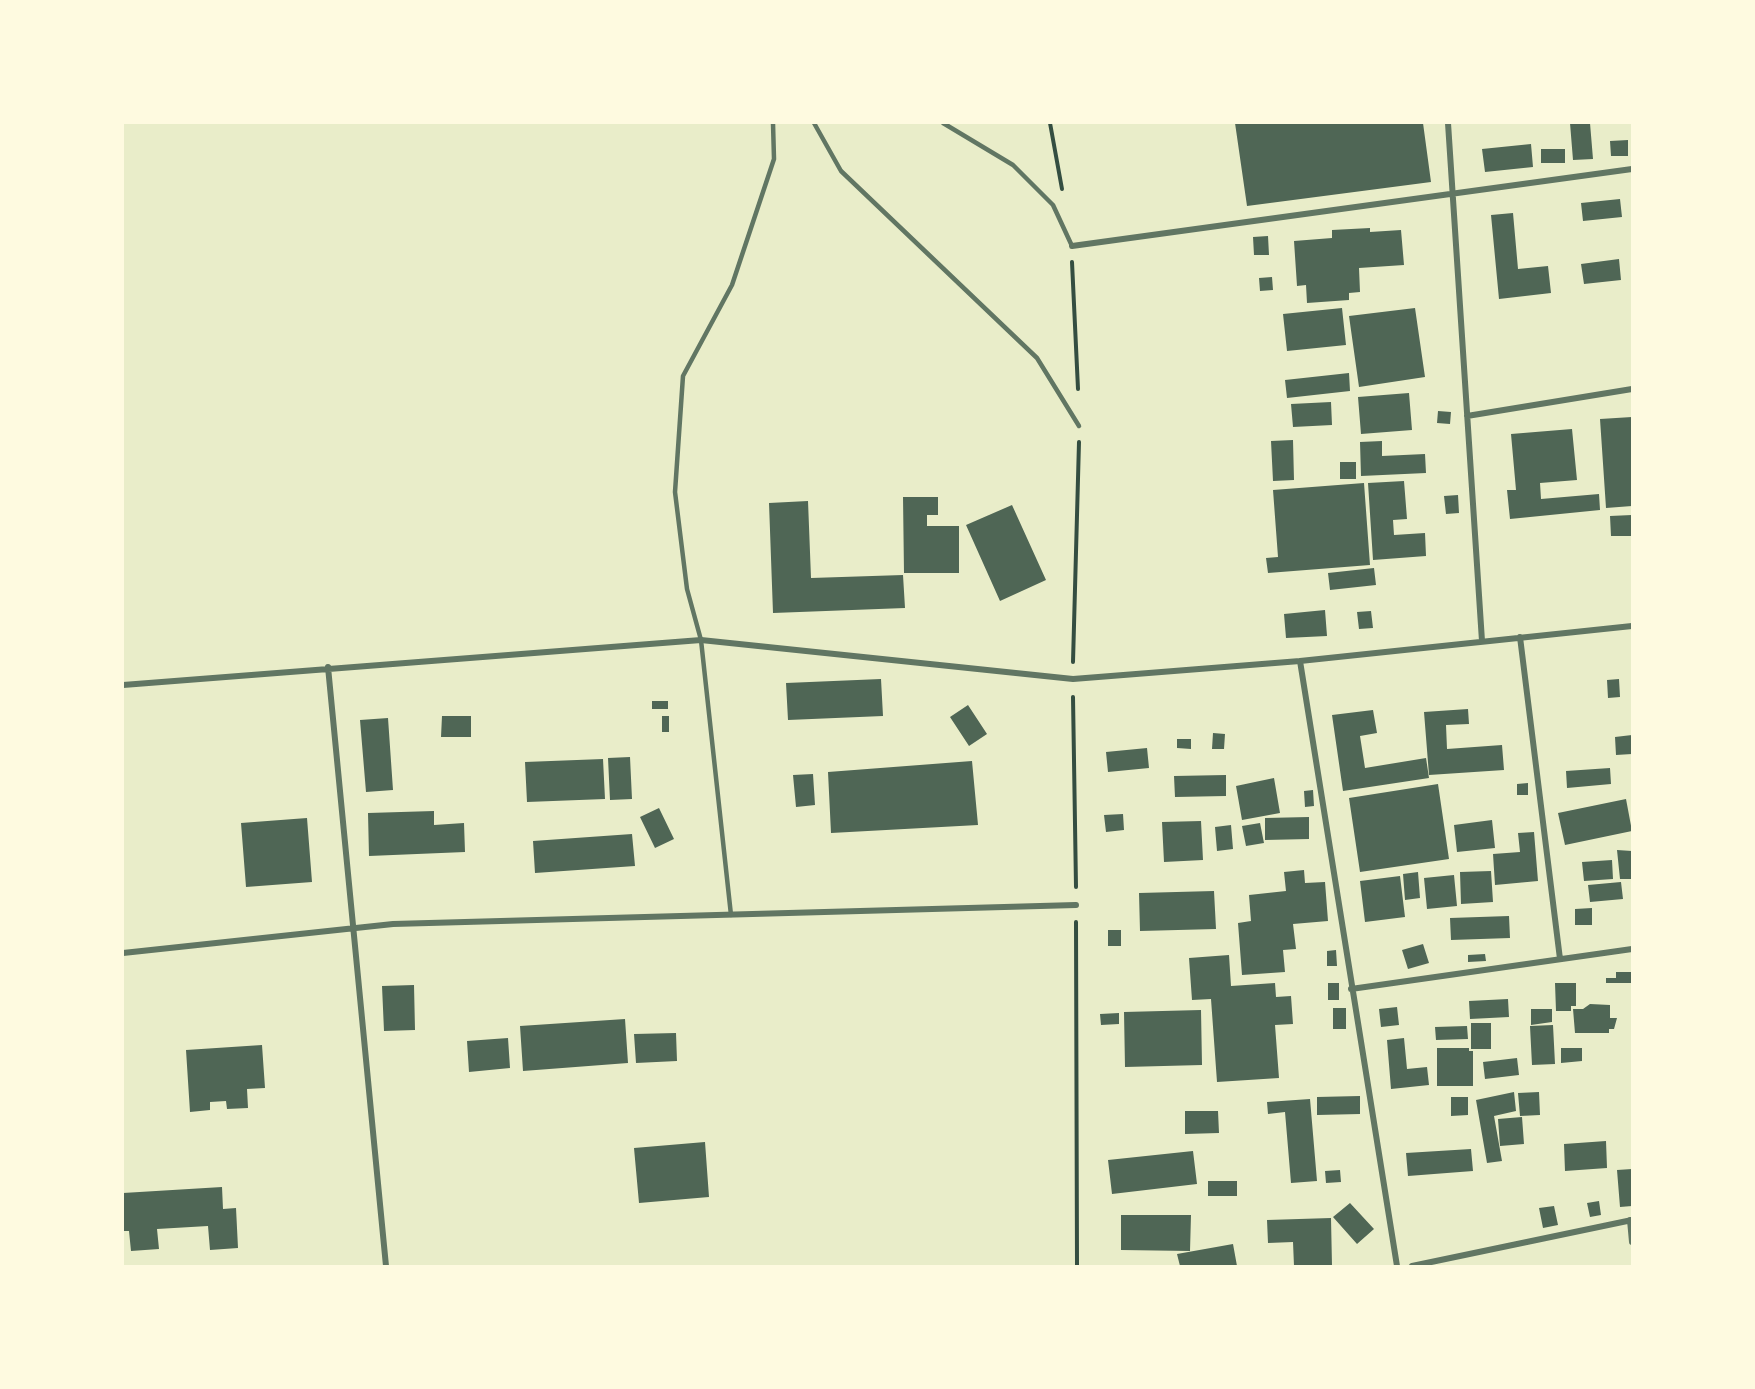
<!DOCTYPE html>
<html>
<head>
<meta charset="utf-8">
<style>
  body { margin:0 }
  #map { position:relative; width:1755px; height:1389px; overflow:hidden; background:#e9edc9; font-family:"Roboto Serif",serif }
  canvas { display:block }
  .frame { position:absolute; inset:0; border:124px solid #fefae0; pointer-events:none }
</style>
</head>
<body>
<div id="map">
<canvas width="1755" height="1389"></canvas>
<div class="frame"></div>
</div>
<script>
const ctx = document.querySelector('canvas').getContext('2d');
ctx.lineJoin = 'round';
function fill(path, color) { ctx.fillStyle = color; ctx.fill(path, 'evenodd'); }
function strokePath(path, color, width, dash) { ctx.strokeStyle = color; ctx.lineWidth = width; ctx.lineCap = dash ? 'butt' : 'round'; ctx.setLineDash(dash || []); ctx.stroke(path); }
fill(new Path2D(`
  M1235,123h188l8,59 -184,24z
  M1570,123h20l3,36 -20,1z
  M1628,140v16h-17l-1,-15z
  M1531,144l2,23 -48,5 -3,-23z
  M1541,149h24v14h-24z
  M1620,199l2,18 -39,4 -2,-18z
  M1513,213l5,56 30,-3 3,27 -52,6 -8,-84z
  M1370,228v4l31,-2 3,35 -45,3 1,24 -11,1v7l-42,3 -1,-18 -9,1 -3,-45 38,-3v-8z
  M1268,236l1,19h-15l-1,-18z
  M1619,259l2,21 -37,4 -3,-20z
  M1272,277l1,13 -13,1 -1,-13z
  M1342,308l4,37 -59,6 -4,-37z
  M1415,308l10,69 -66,10 -10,-71z
  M1349,373l1,18 -63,7 -2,-18z
  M1409,393l3,37 -51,4 -3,-37z
  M1331,402l1,23 -39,2 -2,-23z
  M1438,411l13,1 -1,12 -13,-1z
  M1632,417v89l-26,2 -6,-89z
  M1572,429l5,51 -37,3 1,16 58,-5 1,16 -90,9 -3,-29h9l-5,-56z
  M1293,440l1,40 -21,1 -2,-40z
  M1382,441v15l43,-2 1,19 -65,3 -1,-34z
  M1340,462h16v17h-16z
  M1404,481l3,38 -14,1 1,15 31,-2 1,23 -53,4 -5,-77z
  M1364,483l6,82 -102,8 -2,-15 12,-1 -5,-67z
  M1458,495l1,18 -13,1 -2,-18z
  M903,497h35v18h-11v11h32v47h-55z
  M808,501l3,77 92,-3 2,33 -132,5 -4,-110z
  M1012,505l34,75 -46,21 -34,-76z
  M1632,515v21h-21l-1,-20z
  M1374,568l2,17 -46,5 -2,-17z
  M1325,610l2,26 -41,2 -2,-24z
  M1371,611l2,17 -14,1 -2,-17z
  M881,679l2,37 -95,4 -2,-37z
  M1619,679l1,18 -12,1 -1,-18z
  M652,701h16v8h-16z
  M968,705l19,29 -18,12 -19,-29z
  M1468,709l1,15 -23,1 1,24 55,-4 2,25 -75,5 -5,-63z
  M1373,710l4,23 -17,3 5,32 61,-10 3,20 -86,13 -11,-76z
  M442,716h29v21h-30z
  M662,716h7v16h-7z
  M388,718l5,72 -27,2 -6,-72z
  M1213,733l12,1 -1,15h-12z
  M1632,735v19l-16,1 -1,-18z
  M1177,739h14v10l-14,-1z
  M1147,748l2,20 -41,4 -2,-20z
  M630,757l2,42 -22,1 -2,-42z
  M603,759l2,40 -78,3 -2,-40z
  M972,761l6,64 -147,8 -3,-61z
  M1610,768l1,16 -44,4 -1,-17z
  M813,774l2,31 -19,2 -3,-32z
  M1226,775v21l-51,1 -1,-21z
  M1274,778l6,35 -38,7 -6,-34z
  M1528,783v12h-11v-11z
  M1438,784l11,75 -89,13 -11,-74z
  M1313,790l1,16 -9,1 -1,-16z
  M1626,799l6,32 -67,14 -7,-32z
  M659,808l15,31 -19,9 -15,-31z
  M434,811v14l30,-2 1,29 -96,4 -1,-43z
  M1123,814l1,16 -18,2 -2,-17z
  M1309,817v22l-44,1v-22z
  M307,818l5,64 -66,5 -5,-64z
  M1492,820l3,28 -38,4 -3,-27z
  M1201,821l2,39 -39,2 -2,-40z
  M1260,823l4,20 -18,3 -4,-20z
  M1231,825l2,24 -16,2 -2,-24z
  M1534,832l4,49 -43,4 -2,-31 27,-2 -2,-19z
  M632,834l3,32 -100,7 -2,-32z
  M1617,850l15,1v28h-12z
  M1612,860l1,19 -29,2 -2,-19z
  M1304,870l1,13 20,-1 3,39 -35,3 3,25 -13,1 2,22 -43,3 -4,-52 13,-2 -2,-26 37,-4 -2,-19z
  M1491,871l2,31 -32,2 -1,-32z
  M1418,872l2,26 -15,2 -2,-26z
  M1454,875l3,31 -30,3 -3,-31z
  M1400,876l5,41 -40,5 -5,-41z
  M1621,882l2,17 -33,3 -2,-17z
  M1214,891l2,38 -76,2 -1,-38z
  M1592,908v17h-17v-16z
  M1509,916l1,22 -59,2 -1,-22z
  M1108,930h13v16h-13z
  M1423,944l6,19 -21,6 -6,-19z
  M1336,950l1,16h-10v-15z
  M1485,954l1,7 -18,1v-7z
  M1229,955l2,31 44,-3 1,14 15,-1 2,28 -18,1 4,53 -62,4 -6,-83 -19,1 -3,-42z
  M1616,972h15v11h-25v-5h10z
  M1328,983h11v17h-11z
  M1555,983h21v23h-5v5h-15z
  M414,985l1,45 -31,1 -2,-45z
  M1508,999l1,18 -39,2 -1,-18z
  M1590,1004l20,1v13h7l-3,11h-5v4h-34l-2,-24h10z
  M1397,1007l2,18 -18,2 -2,-18z
  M1333,1008h13v21h-13z
  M1531,1009h21v13l-21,3z
  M1201,1010l1,55 -77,2 -1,-55z
  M1119,1013v11l-18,1 -1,-11z
  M625,1019l3,44 -105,8 -3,-45z
  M1471,1023h20v26h-20z
  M1553,1025l2,39 -23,1 -2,-39z
  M1467,1026l1,13 -32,1 -1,-13z
  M676,1033l1,28 -41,2 -2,-29z
  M508,1038l2,30 -41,4 -2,-31z
  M1404,1038l3,31 20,-2 2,18 -38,4 -4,-49z
  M262,1045l3,43 -18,1 1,19 -21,1 -1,-8 -16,1v8l-20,2 -4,-62z
  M1437,1048h32v3h4v35h-36z
  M1561,1048h21v13l-21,2z
  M1517,1058l2,17 -34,4 -2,-17z
  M1514,1092l2,19 -22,5 8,45 -15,2 -11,-63z
  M1539,1092l1,23 -20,1 -2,-23z
  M1360,1096v18l-43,1v-18z
  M1451,1097h17v18l-17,1z
  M1310,1099l7,82 -26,2 -6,-71 -17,2 -1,-12z
  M1185,1111h33l1,22 -34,1z
  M1522,1117l2,27 -24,2 -2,-27z
  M1606,1141l1,27 -42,3 -1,-27z
  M705,1142l4,55 -70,6 -5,-55z
  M1471,1149l2,22 -65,5 -2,-23z
  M1193,1151l4,33 -85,10 -4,-34z
  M1632,1169v37l-12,1 -3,-37z
  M1340,1170l1,12 -15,1 -1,-12z
  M1208,1181h29v15h-29z
  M222,1187l1,22 13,-1 2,40 -28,2 -2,-24 -51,3 2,20 -28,2 -2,-20h-6v-38z
  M1599,1201l2,14 -11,2 -3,-14z
  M1350,1203l24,26 -17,15 -24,-27z
  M1554,1206l4,19 -15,3 -4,-20z
  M1121,1215h70l-1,36 -69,-1z
  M1331,1218l1,48h-38l-1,-24 -25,1 -1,-23z
  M1233,1244l4,22h-57l-3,-12z`), '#4f6655');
strokePath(new Path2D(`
  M1050,123l12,66
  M1072,262l6,127
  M1073,662l6,-220
  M1073,697l3,190
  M1076,922l1,344`), '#344e41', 4);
strokePath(new Path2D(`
  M814,123l27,48 196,187 42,68
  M943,123l70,42 40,40 19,41
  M731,915l-30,-275 -14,-51 -12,-97 8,-116 49,-91 42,-126 -1,-36`), '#617663', 4.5);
strokePath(new Path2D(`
  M1448,123l34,518
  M1072,246l560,-77
  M1467,416l165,-27
  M1520,637l40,322
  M1300,661l97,605
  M328,667l58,599
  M123,685l578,-45 372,39 227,-18 332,-35
  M123,953l270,-29 683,-19
  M1351,989l281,-40
  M1630,1220l2,22
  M1412,1266l220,-46`), '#617663', 6);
</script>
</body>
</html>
